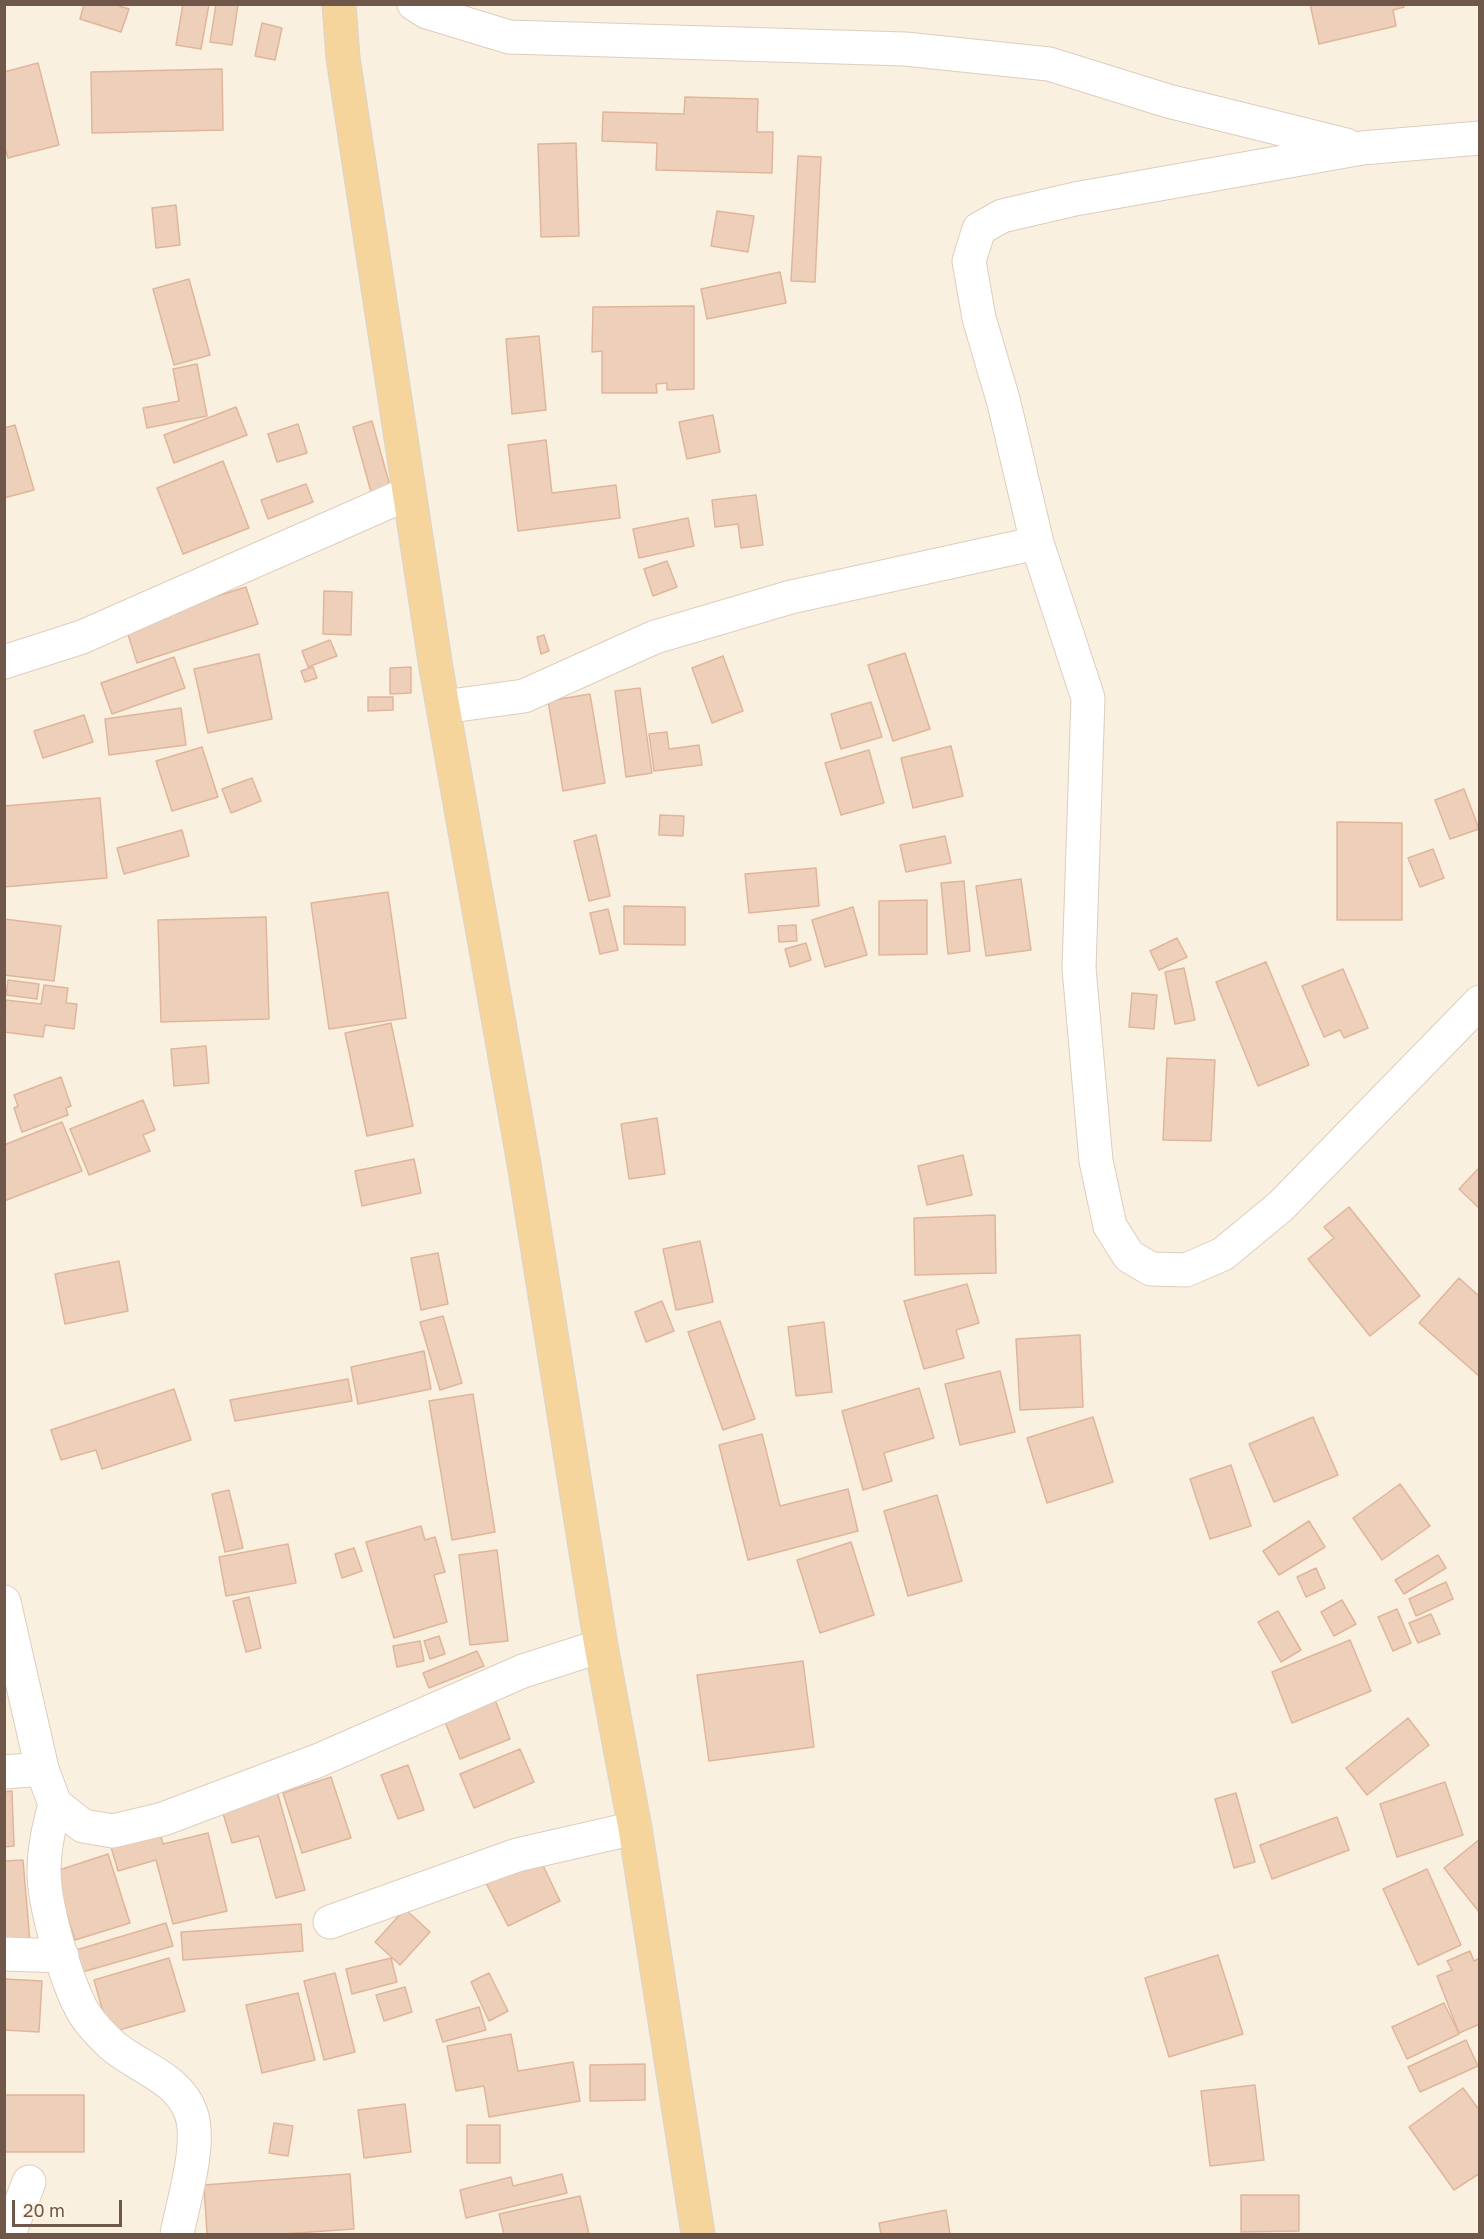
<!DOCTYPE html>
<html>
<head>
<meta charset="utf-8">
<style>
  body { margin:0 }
  #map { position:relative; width:1484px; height:2239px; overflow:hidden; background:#faf0e0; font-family:"Golos Text",sans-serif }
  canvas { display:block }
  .frame { position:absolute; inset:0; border:6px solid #6f5749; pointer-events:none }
  .scale { position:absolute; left:12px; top:2200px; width:110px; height:27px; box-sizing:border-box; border:3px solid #6f5749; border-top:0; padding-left:8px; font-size:18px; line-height:21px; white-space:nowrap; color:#6f5749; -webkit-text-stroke:4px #fef4e6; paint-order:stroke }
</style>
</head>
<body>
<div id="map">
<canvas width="1484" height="2239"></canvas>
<div class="frame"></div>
<div class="scale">20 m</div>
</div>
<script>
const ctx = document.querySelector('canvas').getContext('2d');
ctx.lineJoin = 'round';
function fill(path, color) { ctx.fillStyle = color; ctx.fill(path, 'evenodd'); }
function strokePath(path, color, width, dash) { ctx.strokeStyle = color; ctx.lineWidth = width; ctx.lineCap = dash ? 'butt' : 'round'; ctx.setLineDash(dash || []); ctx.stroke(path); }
const building = new Path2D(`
  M84,4h29l16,5 -8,23 -41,-13z
  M183,4h26l-8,45 -25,-4z
  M216,4h22l-6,41 -22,-3z
  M1310,4h93l1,3 -11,3 3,16 -77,18z
  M262,23l20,5 -7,32 -20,-4z
  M38,63l21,82 -51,13 -4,-14v-72z
  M222,69l1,61 -131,3 -1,-61z
  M685,97l73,2 -1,33h16l-1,41 -116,-3 1,-27 -55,-2 1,-29 81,2z
  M576,143l3,93 -38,1 -3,-93z
  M798,156l23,1 -6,125 -24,-1z
  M176,205l4,40 -24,3 -4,-40z
  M717,211l37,5 -6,36 -37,-6z
  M780,272l6,31 -79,16 -6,-30z
  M189,279l21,76 -36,10 -21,-76z
  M694,306v83l-27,1v-7l-11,1 1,9h-55v-42l-10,1 1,-45z
  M539,336l7,74 -34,4 -6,-75z
  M197,364l10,52 -60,12 -4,-20 36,-7 -6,-32z
  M236,407l11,28 -73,28 -10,-28z
  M713,415l7,37 -33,7 -8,-37z
  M372,421l18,65 -19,6 -18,-65z
  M298,424l9,29 -30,9 -9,-28z
  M15,425l19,65 -30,8v-70z
  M546,440l6,53 64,-8 4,33 -102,13 -10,-86z
  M223,461l26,67 -66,26 -26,-66z
  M306,484l7,18 -45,17 -7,-19z
  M756,495l7,50 -22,3 -3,-24 -23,3 -3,-27z
  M688,518l6,28 -55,12 -6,-29z
  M667,561l10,26 -24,9 -9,-27z
  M246,587l12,37 -121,39 -12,-38z
  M324,591l28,1 -1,43 -28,-1z
  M544,635l5,16 -8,3 -4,-17z
  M330,640l7,16 -29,11 -6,-16z
  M905,653l25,76 -37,12 -25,-76z
  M259,654l13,65 -64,14 -14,-64z
  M723,656l20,55 -31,12 -20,-55z
  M174,657l11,31 -73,26 -11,-31z
  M313,667l4,11 -12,4 -4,-11z
  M411,667v26l-21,1v-26z
  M640,688l12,85 -26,4 -11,-86z
  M590,694l15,89 -42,8 -15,-90z
  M368,697h25v13l-25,1z
  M871,702l11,35 -41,12 -10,-35z
  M181,708l5,37 -77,10 -4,-36z
  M84,715l9,27 -50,16 -9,-27z
  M667,732l2,17 30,-4 3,20 -48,6 -5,-37z
  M951,746l12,50 -50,12 -12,-50z
  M202,747l16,50 -46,14 -16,-50z
  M869,750l15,53 -43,12 -16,-52z
  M252,778l9,23 -30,12 -9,-24z
  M1464,789l15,40 -29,10 -15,-39z
  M100,798l7,80 -103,9v-81z
  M660,815l24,1 -1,20 -24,-1z
  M1337,822l65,1v97h-65z
  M182,830l7,26 -65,18 -7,-26z
  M596,835l14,61 -21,5 -15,-60z
  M945,836l6,27 -45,9 -6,-27z
  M1433,849l11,29 -24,9 -12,-29z
  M816,868l3,38 -70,7 -4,-39z
  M1021,879l10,71 -45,6 -10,-70z
  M964,881l6,70 -22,3 -7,-71z
  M388,892l18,126 -77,11 -18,-126z
  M927,900v54l-48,1v-54z
  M624,906l61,1v38l-61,-1z
  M853,907l14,48 -42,12 -13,-47z
  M608,909l10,41 -18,4 -10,-41z
  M266,917l3,102 -108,3 -3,-102z
  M4,919l57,7 -7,55 -50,-6z
  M796,925l1,16 -18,1 -1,-16z
  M1177,938l10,19 -28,13 -9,-19z
  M806,943l5,17 -21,7 -5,-18z
  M1266,962l43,103 -51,21 -42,-104z
  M1184,968l11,52 -20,4 -10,-52z
  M1343,969l25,59 -24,10 -4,-8 -16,7 -22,-51z
  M8,980l31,4 -2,15 -31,-4z
  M44,985l24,3 -2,15 11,1 -3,25 -29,-4 -2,12 -39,-5 2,-32 35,4z
  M1132,993l25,2 -3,34 -25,-2z
  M391,1023l22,103 -46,10 -22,-103z
  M206,1046l3,37 -35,3 -3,-37z
  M1167,1058l48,2 -4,81 -48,-1z
  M61,1077l10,29 -5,2 2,7 -46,17 -8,-24 4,-2 -4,-11z
  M143,1100l12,30 -12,5 7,16 -61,24 -19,-46z
  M657,1118l8,56 -36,5 -8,-55z
  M62,1122l20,49 -78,30v-56z
  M963,1155l9,40 -45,10 -9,-39z
  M414,1159l7,34 -59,13 -7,-35z
  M1480,1167v42l-21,-20z
  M1349,1207l71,89 -50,40 -62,-77 26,-21 -10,-11z
  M995,1215l1,58 -81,2 -1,-57z
  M700,1241l13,61 -37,8 -13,-61z
  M438,1253l10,51 -27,6 -10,-52z
  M119,1261l9,50 -63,13 -10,-50z
  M1459,1278l21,19v80l-61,-54z
  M967,1284l12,39 -23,7 8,28 -40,11 -20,-68z
  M662,1301l12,30 -28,11 -11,-30z
  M443,1316l19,67 -22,7 -20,-68z
  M720,1321l35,98 -32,11 -35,-98z
  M824,1322l8,70 -36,4 -8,-69z
  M1080,1335l3,72 -63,3 -4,-71z
  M424,1351l7,38 -73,15 -7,-37z
  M1000,1371l15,61 -55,13 -15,-61z
  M348,1379l4,22 -117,20 -5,-21z
  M919,1388l15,50 -50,15 8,28 -29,9 -21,-79z
  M174,1389l17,51 -89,29 -6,-19 -35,10 -10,-30z
  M473,1394l22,138 -43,8 -23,-139z
  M1093,1417l20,65 -66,21 -20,-65z
  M1313,1417l25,58 -64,27 -25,-58z
  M762,1434l18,72 68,-17 10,42 -110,29 -29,-115z
  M1231,1465l20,61 -41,13 -20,-60z
  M1400,1484l30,42 -48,34 -29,-42z
  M229,1490l14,58 -18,4 -13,-58z
  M937,1495l25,86 -54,15 -24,-85z
  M1309,1521l16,26 -46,28 -16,-24z
  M421,1526l4,14 10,-3 10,35 -11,3 13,47 -53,16 -28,-96z
  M851,1542l23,73 -54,18 -23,-73z
  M288,1544l8,39 -70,13 -7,-39z
  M354,1548l8,23 -20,7 -7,-24z
  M497,1550l11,91 -38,4 -11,-90z
  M1438,1555l8,13 -42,26 -9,-14z
  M1316,1568l9,20 -19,9 -9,-20z
  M1446,1582l7,17 -37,17 -7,-17z
  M249,1597l12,51 -15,4 -13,-51z
  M1342,1600l14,24 -22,12 -13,-24z
  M1397,1609l14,34 -18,8 -15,-34z
  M1278,1611l23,39 -20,12 -23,-40z
  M1431,1614l9,20 -22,9 -9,-20z
  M439,1636l6,18 -15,5 -6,-18z
  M1350,1640l21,51 -79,32 -20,-51z
  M420,1641l4,20 -27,6 -4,-21z
  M477,1651l7,15 -55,22 -6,-15z
  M803,1661l11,86 -105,14 -12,-86z
  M494,1697l16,42 -50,20 -17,-42z
  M1408,1718l21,27 -62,50 -21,-27z
  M520,1749l14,33 -60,26 -14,-34z
  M408,1765l16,45 -26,9 -17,-44z
  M331,1777l20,61 -49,15 -19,-60z
  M1445,1782l18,53 -66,22 -17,-53z
  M276,1788l29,102 -29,8 -17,-62 -27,7 -10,-33z
  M12,1791l2,55 -10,1v-55z
  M1236,1793l19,69 -21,6 -19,-69z
  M1337,1817l12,33 -77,29 -12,-34z
  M160,1833l3,11 45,-11 19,78 -54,13 -17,-64 -38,11 -7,-24z
  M1480,1839v74l-36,-45z
  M108,1854l22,69 -55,17 -22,-68z
  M539,1857l21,44 -52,25 -22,-43z
  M23,1860l7,82 -26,2v-83z
  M1427,1869l34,76 -43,20 -35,-76z
  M405,1909l25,23 -30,33 -25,-23z
  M166,1923l7,23 -94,27 -6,-22z
  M301,1924l2,27 -120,9 -2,-28z
  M1470,1951l4,10 6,-3v66l-21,9 -22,-57 15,-6 -5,-9z
  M1218,1955l25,79 -74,23 -24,-79z
  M169,1958l16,53 -76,22 -15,-53z
  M391,1958l6,24 -45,12 -6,-25z
  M335,1973l20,79 -31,8 -20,-79z
  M489,1973l19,38 -19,10 -18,-39z
  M5,1979l37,2 -3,51 -35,-2z
  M405,1987l7,25 -28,9 -8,-26z
  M298,1993l17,67 -53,13 -16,-68z
  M1444,2003l15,31 -52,25 -15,-32z
  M479,2007l7,23 -43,12 -7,-22z
  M511,2034l7,37 55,-9 7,39 -91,16 -5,-31 -28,5 -9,-45z
  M1466,2040l12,26 -58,26 -12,-25z
  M645,2064v36l-55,1v-36z
  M1255,2085l9,75 -54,6 -9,-75z
  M1463,2088l17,23v62l-26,17 -45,-63z
  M4,2095h80v57h-80z
  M405,2104l6,48 -47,6 -6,-48z
  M274,2123l19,3 -5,30 -19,-3z
  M467,2125h33v38h-33z
  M350,2174l4,55 -71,5h-76l-3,-49z
  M562,2174l5,19 -101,25 -6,-28 51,-13 2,9z
  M1241,2195h58v36l-58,1z
  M580,2196l9,38h-85l-5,-20z
  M946,2210l4,24h-69l-2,-11z`);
fill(building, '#eecfb9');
strokePath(building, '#e0b69b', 1.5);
const minor = new Path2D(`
  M414,4l13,8 82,25 396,12 144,15 119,37 178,44
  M1480,138l-118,10 -287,51 -73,17 -23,13 -10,32 10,57 25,85 33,140 51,155 -9,270 17,193 14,65 19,30 22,13 35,1 37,-16 58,-48 199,-204
  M4,662l78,-25 327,-144
  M443,707l81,-11 131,-59 136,-40 246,-54
  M4,1602l38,167 13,35 28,22 30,5 50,-12 154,-58 206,-90 78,-25
  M4,1772l38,-3
  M55,1804c-6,23 -11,44 -11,68 0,33 20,101 35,132 7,16 21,30 34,42 26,22 66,32 78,67 11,31 -8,89 -14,121
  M330,1922l187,-67 118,-27
  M4,1954l58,2
  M9,2234l20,-52`);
const primary = new Path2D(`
  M339,4l4,54 93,610 88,496 77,482 34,182 63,406`);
strokePath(minor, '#decdbd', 35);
strokePath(primary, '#dad3d0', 35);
strokePath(minor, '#fff', 33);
strokePath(primary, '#f6d59c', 33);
</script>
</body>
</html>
